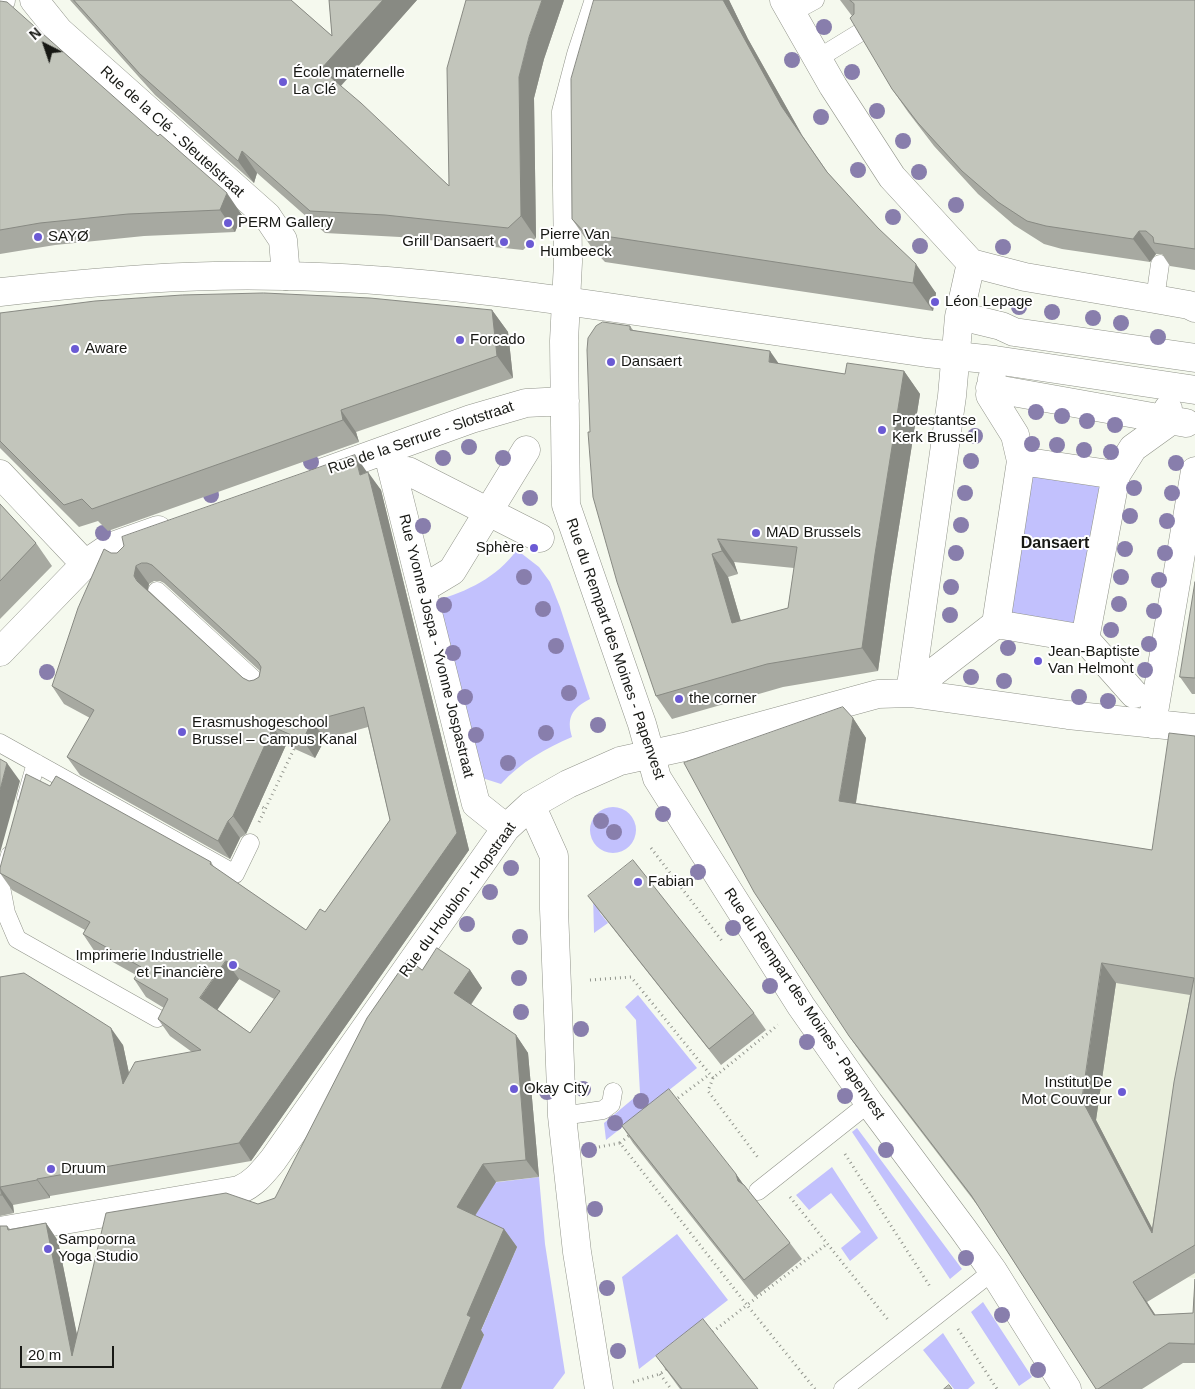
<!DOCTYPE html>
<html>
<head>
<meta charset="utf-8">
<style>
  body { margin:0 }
  #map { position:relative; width:1195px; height:1389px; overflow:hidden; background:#f5f9ee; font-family:Helvetica,sans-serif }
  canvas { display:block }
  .north { position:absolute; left:20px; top:20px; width:50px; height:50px; -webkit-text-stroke:4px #fff; paint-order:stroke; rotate:319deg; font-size:14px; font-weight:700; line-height:20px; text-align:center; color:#171814 }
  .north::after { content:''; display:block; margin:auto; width:18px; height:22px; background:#171814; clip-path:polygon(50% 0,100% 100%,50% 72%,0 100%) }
  .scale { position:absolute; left:20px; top:1346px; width:94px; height:22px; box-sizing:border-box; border:2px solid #171814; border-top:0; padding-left:6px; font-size:15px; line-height:18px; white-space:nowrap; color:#171814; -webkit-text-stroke:4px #fff; paint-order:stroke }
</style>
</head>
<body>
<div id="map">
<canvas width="1195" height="1389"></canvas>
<div class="north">N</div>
<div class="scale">20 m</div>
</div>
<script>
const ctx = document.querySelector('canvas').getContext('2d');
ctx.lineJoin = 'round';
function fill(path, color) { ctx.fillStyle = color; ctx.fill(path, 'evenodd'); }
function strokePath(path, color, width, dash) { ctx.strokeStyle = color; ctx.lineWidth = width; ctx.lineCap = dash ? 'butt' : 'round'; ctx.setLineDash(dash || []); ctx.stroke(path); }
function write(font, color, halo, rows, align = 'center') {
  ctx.font = font + ' Helvetica,sans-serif'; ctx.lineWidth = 4; ctx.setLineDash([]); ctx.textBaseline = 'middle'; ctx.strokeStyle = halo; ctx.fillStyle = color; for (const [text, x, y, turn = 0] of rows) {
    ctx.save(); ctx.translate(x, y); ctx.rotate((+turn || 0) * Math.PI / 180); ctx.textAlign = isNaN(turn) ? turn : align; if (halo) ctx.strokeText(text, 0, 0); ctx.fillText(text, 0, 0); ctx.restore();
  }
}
fill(new Path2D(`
  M1195,854v424l-10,-1 -42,27 -167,-100 -113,-148 94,-60 131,-139z`), '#eaefdd');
fill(new Path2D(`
  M1024,473l83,13 -23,148 -83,-13z
  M517,550l22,17 11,15 10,25 30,92c-18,9 -24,19 -18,38 -26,11 -51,25 -71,47l-22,-7 -44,-176c33,-10 61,-23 82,-51z
  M590 830a23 23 0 1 1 46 0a23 23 0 1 1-46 0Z
  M593,894l7,19 8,10 -14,10z
  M638,995l59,73 -91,72 -2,-17 36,-30 -4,-73 -11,-13z
  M857,1128l105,141 -12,10 -98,-147z
  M832,1167l46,71 -28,23 -9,-13 20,-16 -30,-39 -22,17 -13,-15z
  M539,1177l6,67 20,129 -12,16h-92l23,-54 -4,-2 37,-86 -48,-22 23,-38 -1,-4z
  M677,1234l51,66 -89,69 -17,-92z
  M983,1302l49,75 -13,9 -48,-74z
  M943,1333l32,50 -7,6h-14l-31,-39z`), '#c2c1fd');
const lane = new Path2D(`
  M791,13l24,-13
  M817,59l44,-27
  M1155,299l5,-35
  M157,591l106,97
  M0,743l235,131 15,-31
  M26,798l10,-35
  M10,855l-9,32 5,26 11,26 140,79
  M562,1116l41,-6 8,-6 2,-12
  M758,1191l111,-88
  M843,1389l150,-118`);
const street = new Path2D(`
  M0,0h1
  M34,0l25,31 208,185 16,24 3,36
  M599,0l-18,55 -15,57 2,150 -4,79 2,164 76,219 15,54 144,228 68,97 94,126 30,42 74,118
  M784,0l49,86 59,91 79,86
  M968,318l33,8 13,6 181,26
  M992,379l-2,16 25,40 6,26 -25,163 89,15 49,55
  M990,388l196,35
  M387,450l89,354 30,24
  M1021,461l95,14
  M408,471l132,67
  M324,472l147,-53 55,-16 39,-2
  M0,474l85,90
  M432,583l20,-12 74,-121
  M1085,639l31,-164 17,-27 32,-23 3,-16
  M0,652l85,-88 25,-17 48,-17
  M930,675l66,-51
  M910,693l42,-297 7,-79 12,-54 54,14 130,22 34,6 6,3
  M1152,724l43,-253
  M531,805l23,51v53l8,207 15,136 22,137
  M0,1231l239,-41c15,-6 24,-18 34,-30l233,-332 25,-23 37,-21 52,-23 64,-14 194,-53 32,-1 158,22 127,13`);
const secondary = new Path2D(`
  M0,292c94,-10 190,-19 285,-16 117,2 234,18 350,35 97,14 195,28 292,42l68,7 200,30`);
strokePath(lane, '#91948a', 19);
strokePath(street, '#91948a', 29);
strokePath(secondary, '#91948a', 29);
strokePath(new Path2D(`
  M258,805l8,4
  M259,822l36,-75
  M651,848l71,93
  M590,980l41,-3 82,101 65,-53
  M713,1078l-5,13 51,68
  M674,1101l36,-27
  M620,1143l11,-9
  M599,1147l21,-4 127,162 -37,29
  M845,1154l86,134
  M790,1197l99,124
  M958,1329l39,60
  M660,1374l11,15
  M633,1382l27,-8 8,-6
  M815,1389l-68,-84 80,-61`), '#92958d', 3, [1, 4]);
strokePath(lane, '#fff', 18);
strokePath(street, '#fff', 28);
strokePath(secondary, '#fff', 28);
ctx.fillStyle = '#887eac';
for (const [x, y] of [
  [824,27],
  [792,60],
  [852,72],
  [877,111],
  [821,117],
  [903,141],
  [858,170],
  [919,172],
  [956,205],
  [893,217],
  [920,246],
  [1003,247],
  [1019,307],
  [1052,312],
  [1093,318],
  [1121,323],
  [1158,337],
  [1036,412],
  [1062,416],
  [1087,421],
  [1115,425],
  [975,436],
  [1032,444],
  [1057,445],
  [469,447],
  [1084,450],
  [1111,452],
  [443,458],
  [503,458],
  [971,461],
  [311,462],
  [1176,463],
  [1134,488],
  [965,493],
  [1172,493],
  [211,495],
  [530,498],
  [1130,516],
  [1167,521],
  [961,525],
  [423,526],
  [103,533],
  [1125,549],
  [956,553],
  [1165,553],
  [524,577],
  [1121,577],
  [1159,580],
  [951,587],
  [1119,604],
  [444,605],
  [543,609],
  [1154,611],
  [950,615],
  [1111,630],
  [1149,644],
  [556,646],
  [1008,648],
  [453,653],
  [1145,670],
  [47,672],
  [971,677],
  [1004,681],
  [569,693],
  [465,697],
  [1079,697],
  [1108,701],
  [598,725],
  [546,733],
  [476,735],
  [508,763],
  [663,814],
  [601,821],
  [614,832],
  [511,868],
  [698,872],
  [490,892],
  [467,924],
  [733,928],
  [520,937],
  [519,978],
  [770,986],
  [521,1012],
  [581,1029],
  [807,1042],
  [583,1089],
  [547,1092],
  [845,1096],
  [641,1101],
  [615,1123],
  [589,1150],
  [886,1150],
  [595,1209],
  [966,1258],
  [607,1288],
  [1002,1315],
  [618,1351],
  [1038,1370]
]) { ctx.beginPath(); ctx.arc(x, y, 8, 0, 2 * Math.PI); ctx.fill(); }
fill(new Path2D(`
  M70,0h221l41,36 -3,-36h88l-76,86 108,100 115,-186 -20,59 -10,39 2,140 -13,12 -123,-13 -75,-4 -68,-60 -3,10 -99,-88z
  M594,0h135l19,39 54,96 26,38 108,120 -3,18 -328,-49 -13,-14 -20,-29z
  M840,0h355v270l-25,-4 -8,-12h-6l-6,8 -88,-13 -18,-5 -30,-19 -36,-31 -44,-48 -26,-34 -16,-23 -40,-73z
  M0,1l242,214 -7,17 -91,4 -89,9 -55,9z
  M492,310l16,22 5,46 -157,54 3,10 -251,89 -10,-10 -19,6 -79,-79v-135z
  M630,326l3,4 146,34 66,10 59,-3 16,23 -29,183 -13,94 -95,16 -111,32 -16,-23 -66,-264zM734,562l60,6 -6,40 -47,13 -13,-44 10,-3z
  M367,473l14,17 88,360 -218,311 -201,35v2l-37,7 1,8 -14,3v-239l123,68 6,28 63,-21 -22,-16 -12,-17 6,-11 -18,-11 -12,-18 2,-4 -41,-23 -12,-18 2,-4 -73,-40 -12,-17 50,-87 161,76 3,5 92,63 19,-18 65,-92 -22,-93 -43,12 -10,19 -29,-13 -40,89 -6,4 -10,21 -150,-84 -13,-18 23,-39 -26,-14 -12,-18 59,-133h6zM154,581h6l4,2 96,88 -1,6 -5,3 -5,1 -6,-3 -95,-88 1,-6zM239,979l35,20 -24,34 -33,-24z
  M0,504l36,39 16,23 -52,53z
  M1195,582v112h-3l-12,-17z
  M853,718l13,20 -10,65 296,47 43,-114v537l-48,29 8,13 38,-2 2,-34v84h-12l-41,26h-46l-118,-183 -115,-150 -14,-20zM1116,983l74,12 -38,233 -56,-108z
  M588,896l166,117 12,17 -45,35 -121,-153z
  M422,970h48l12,18 -11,17 45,30 12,18 11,124 -43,5 -21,34 29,13 13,18 -36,83 3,5 -484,54 7,-163 3,3 36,-6 12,18 19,95 181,-132 17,-6z
  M622,1126l114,48 7,10 47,59 12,16 -47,38 -122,-154z
  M656,1356l102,33h-78z`), '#a7a9a1');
fill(new Path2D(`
  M383,0h34l-81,91 -15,-22z
  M542,0h22l-20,59 -10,39 2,140 -15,-22 -2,-139 10,-40z
  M723,0h6l19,39 54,96 -20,-28z
  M242,151l15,22 -3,10 -16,-22z
  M227,193l15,22 -7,17 -15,-22z
  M1139,231l17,23 -6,8 -17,-23z
  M916,264l20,29 -3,18 -20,-28z
  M492,310l16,22 5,46 -16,-22z
  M770,351l16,23 -17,-12z
  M904,371l16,23 -29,183 -13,94 -16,-23 13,-94z
  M341,410l15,22 3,10 -16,-22z
  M355,455l12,17 -7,3z
  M368,472l13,18 88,360 -218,311 -12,-18 218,-310z
  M718,539l16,23 4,12 -16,-23z
  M712,554l16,23 20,69 -16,-23z
  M136,566l13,18 -2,10 3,5 -16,-23z
  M853,718l13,20 -13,82 -14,-19z
  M312,721l13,18 -10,19 -12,-18z
  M273,727l13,18 -40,89 -13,-18z
  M7,763l13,18 -20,72v-63z
  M228,821l12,17 -10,21 -12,-18z
  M226,961l13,18 -26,37 -13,-18z
  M1102,963l14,20 -20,137 69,133 -13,-20 -70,-133z
  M470,970l12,18 -16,23 -12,-18z
  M111,1028l12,17 12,57 -12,-18z
  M516,1035l12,18 11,124 -13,-17z
  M483,1164l13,18 -27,43 -12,-18z
  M736,1174l12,17 -10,-10z
  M37,1179l13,17v2l-13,-18z
  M0,1187l13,18 1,8 -12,-18z
  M46,1223l12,18 27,133 -13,-18z
  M504,1229l13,18 -36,83 3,5 -23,54h-20l26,-74z
  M1133,1282l14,20 21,32 -14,-19z`), '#888a83');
const building = new Path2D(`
  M74,0h217l41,36 -3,-36h54l-62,69 40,34 88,83 -2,-118 19,-68h76l-13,37 -10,40 2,139 -13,12 -123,-13 -75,-4 -68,-60 -4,10 -98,-87z
  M594,0h129l59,107 45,65 51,56 38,36 -3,19 -328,-50 -13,-14 -1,-140z
  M850,0h345v249l-41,-6 -1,-6 -7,-6h-7l-6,8 -87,-13 -19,-5 -29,-19 -36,-31 -44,-48 -26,-34 -42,-71 4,-4v-10z
  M0,1l7,1 151,134 2,-2 67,59 -7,17 -92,4 -88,9 -40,7z
  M264,293l106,5 122,12 5,46 -156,54 2,10 -251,89 -10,-10 -18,6 -64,-64v-128l95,-12 87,-6z
  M603,322l27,4v4l140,21 -1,11 76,12 2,-11 57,8 -29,183 -13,94 -95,16 -111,32 -39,-114 -24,-85 -5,-65h2l-3,-82 1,-12 8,-12zM718,539l79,8 -9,61 -56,15 -20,-69 10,-3z
  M355,455l5,20 8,-3 89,361 -218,310 -202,36v1l-37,7 2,8h-2v-218l24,-4 87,55 12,56 12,-22 66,-12 -43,-31 10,-20 -34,-20 7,-12 -58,-33 7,-12 -90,-49v-5l26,-94 24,12 6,-10 155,86 -1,2 96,66 14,-21 5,3 65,-92 -26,-113 -52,14 -9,19 -30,-13 -40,89 -5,5 -10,20 -151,-84 27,-47 -42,-24 26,-78 26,-59 7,4h6l7,-7 -2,-9zM142,563h5l5,2 106,97 3,5 -2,10 -5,3 -5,1 -6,-3 -106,-97 -3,-5 2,-10zM226,961l54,30 -30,42 -50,-35z
  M0,504l36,39 -36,38z
  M1195,582v96l-15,-1z
  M843,707l10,11 -14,83 313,49 17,-117 26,3v509l-62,37 21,33 39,-2 2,-34v65l-26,-1 -71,46h-2l-125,-194 -122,-159 -95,-144 -70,-129zM1102,963l92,15 -20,104 -22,151 -70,-133z
  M0,759l7,4 -7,27z
  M633,860l121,153 -45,36 -121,-153z
  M437,948l33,22 -16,23 62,42 10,125 -43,4 -26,43 47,22 -37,86 4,2 -30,72h-441v-163h7l1,4 38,-7 26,133 34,-143 120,-20 32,11 17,-6 92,-180 41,-59 14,11z
  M669,1089l67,85 2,7 6,4 46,58 -46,37 -122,-154z
  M703,1319l55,70h-76l-26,-33z
  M949,1385l3,4h-8z`);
fill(building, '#c2c5bb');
strokePath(building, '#888a83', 1);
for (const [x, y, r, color] of [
  [283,82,5,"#6b5ad4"],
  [228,223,5,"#6b5ad4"],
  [38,237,5,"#6b5ad4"],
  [504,242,5,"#6b5ad4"],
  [530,244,5,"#6b5ad4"],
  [935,302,5,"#6b5ad4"],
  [460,340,5,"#6b5ad4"],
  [75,349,5,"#6b5ad4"],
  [611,362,5,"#6b5ad4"],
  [882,430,5,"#6b5ad4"],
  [756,533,5,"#6b5ad4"],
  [534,548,5,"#6b5ad4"],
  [1038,661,5,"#6b5ad4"],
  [679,699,5,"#6b5ad4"],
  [182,732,5,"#6b5ad4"],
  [638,882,5,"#6b5ad4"],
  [233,965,5,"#6b5ad4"],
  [514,1089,5,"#6b5ad4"],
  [1122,1092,5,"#6b5ad4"],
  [51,1169,5,"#6b5ad4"],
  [48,1249,5,"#6b5ad4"]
]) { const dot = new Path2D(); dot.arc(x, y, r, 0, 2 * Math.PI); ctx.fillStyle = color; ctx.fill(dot); strokePath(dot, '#fff', 2); }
write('15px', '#171814', '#fff', [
  ["École maternelle",293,73],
  ["La Clé",293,90],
  ["PERM Gallery",238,223],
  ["Pierre Van",540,235],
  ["Humbeeck",540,252],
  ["SAYØ",48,237],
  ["Grill Dansaert",494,242,"right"],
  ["Léon Lepage",945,302],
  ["Forcado",470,340],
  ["Aware",85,349],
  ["Dansaert",621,362],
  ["Protestantse",892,421],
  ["Kerk Brussel",892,438],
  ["MAD Brussels",766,533],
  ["Sphère",524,548,"right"],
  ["Jean-Baptiste",1048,652],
  ["Van Helmont",1048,669],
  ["the corner",689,699],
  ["Erasmushogeschool",192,723],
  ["Brussel – Campus Kanal",192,740],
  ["Fabian",648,882],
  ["Imprimerie Industrielle",223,956,"right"],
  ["et Financière",223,973,"right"],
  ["Institut De",1112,1083,"right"],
  ["Mot Couvreur",1112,1100,"right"],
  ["Okay City",524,1089],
  ["Druum",61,1169],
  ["Sampoorna",58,1240],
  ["Yoga Studio",58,1257]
], 'left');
write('15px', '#171814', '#fff', [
  ["Rue de la Clé - Sleutelstraat",172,132,42],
  ["Rue de la Serrure - Slotstraat",421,438,-19],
  ["Rue Yvonne Jospa - Yvonne Jospastraat",436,646,76],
  ["Rue du Rempart des Moines - Papenvest",615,649,71],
  ["Rue du Houblon - Hopstraat",458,900,-54],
  ["Rue du Rempart des Moines - Papenvest",804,1004,56]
]);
write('bold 16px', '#171814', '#fff', [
  ["Dansaert",1055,544]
]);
</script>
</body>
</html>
